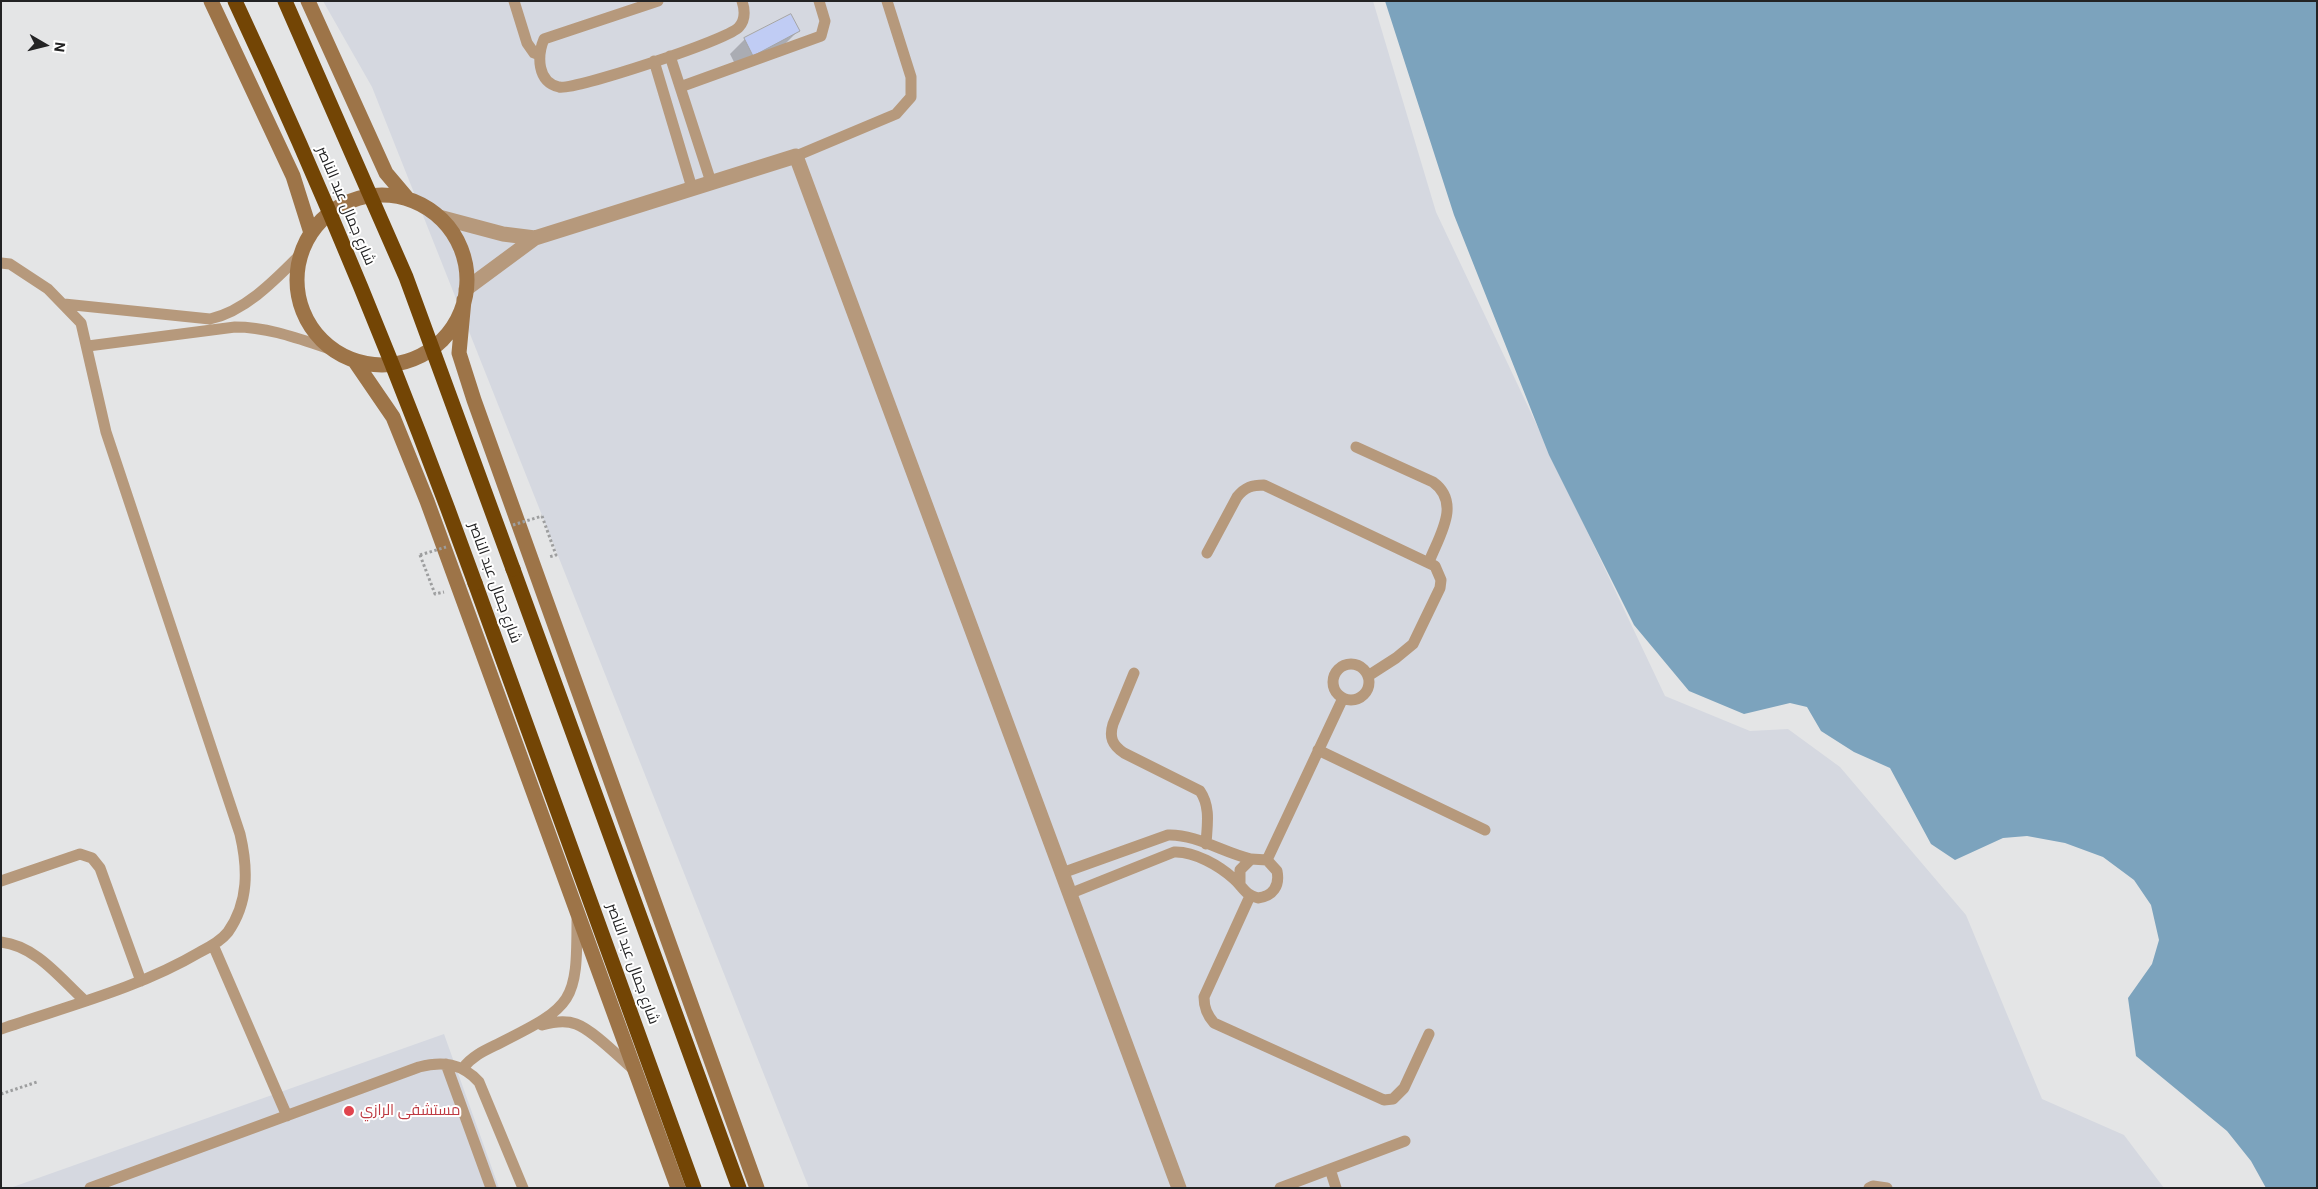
<!DOCTYPE html>
<html>
<head>
<meta charset="utf-8">
<style>
  body { margin:0 }
  #map { position:relative; width:2318px; height:1189px; overflow:hidden; background:#e4e5e6; font-family:Roboto,sans-serif }
  canvas { display:block }
  .frame { position:absolute; inset:0; border:2px solid #232324; pointer-events:none }
  .north { position:absolute; left:20px; top:20px; width:50px; height:50px; -webkit-text-stroke:4px #fff; paint-order:stroke; rotate:98deg; font-size:14px; font-weight:700; line-height:20px; text-align:center; color:#232324 }
  .north::after { content:''; display:block; margin:auto; width:18px; height:22px; background:#232324; clip-path:polygon(50% 0,100% 100%,50% 72%,0 100%) }
</style>
</head>
<body>
<div id="map">
<canvas width="2318" height="1189"></canvas>
<div class="frame"></div>
<div class="north">N</div>
</div>
<script>
const ctx = document.querySelector('canvas').getContext('2d');
ctx.lineJoin = 'round';
function fill(path, color) { ctx.fillStyle = color; ctx.fill(path, 'evenodd'); }
function strokePath(path, color, width, dash) { ctx.strokeStyle = color; ctx.lineWidth = width; ctx.lineCap = dash ? 'butt' : 'round'; ctx.setLineDash(dash || []); ctx.stroke(path); }
function write(font, color, halo, rows, align = 'center') {
  ctx.font = font + ' Roboto,Cairo,sans-serif'; ctx.lineWidth = 4; ctx.setLineDash([]); ctx.textBaseline = 'middle'; ctx.strokeStyle = halo; ctx.fillStyle = color; for (const [text, x, y, turn = 0] of rows) {
    ctx.save(); ctx.translate(x, y); ctx.rotate((+turn || 0) * Math.PI / 180); ctx.textAlign = isNaN(turn) ? turn : align; if (halo) ctx.strokeText(text, 0, 0); ctx.fillText(text, 0, 0); ctx.restore();
  }
}
fill(new Path2D(`
  M323,1h1050l63,211 229,484 85,35 38,-2 52,38 126,148 76,184 82,36 40,53h-1355l-437,-1101z
  M444,1034l55,154h-489z`), '#d5d8e0');
fill(new Path2D(`
  M1385,1h932v1187h-51l-15,-27 -24,-30 -91,-75 -8,-58 24,-34 7,-24 -8,-35 -17,-25 -31,-23 -38,-14 -38,-7 -24,2 -48,22 -24,-16 -41,-76 -36,-16 -33,-21 -14,-24 -17,-4 -46,11 -55,-23 -55,-66 -85,-170 -95,-240z`), '#7ca3bd');
fill(new Path2D(`
  M798,31l-15,15 -45,24 -8,-16 15,-15z`), '#0003');
const building = new Path2D(`
  M791,14l9,17 -47,25 -9,-18z`);
fill(building, '#c0ccf4');
strokePath(building, '#a5a5a6', 1);
strokePath(new Path2D(`
  M542,516l14,39 -7,2
  M420,555l15,39 9,-2
  M1,1094l36,-12`), '#9d9e9f', 3, [2.5, 2.5]);
strokePath(new Path2D(`
  M514,1l13,42 7,10 5,2
  M658,1l-114,38c-7,17 -7,43 15,48 16,3 169,-47 180,-60 7,-8 6,-17 3,-26
  M670,56l41,126
  M654,61l38,127
  M680,87l141,-51 4,-15 -6,-20
  M796,156l100,-42 15,-17v-20l-24,-76
  M1,263l9,1 38,25 33,34 25,109 134,402c8,34 9,68 -12,98 -7,9 -18,15 -28,20 -61,36 -132,54 -199,77
  M64,304l146,15c36,-8 66,-40 91,-65
  M88,346l147,-19c35,0 67,13 101,24
  M1356,447l77,35c29,21 6,54 -4,80
  M1207,553l30,-56c8,-10 15,-12 27,-12l171,81 6,14 -1,8 -27,56 -17,14 -28,18
  M1333 682a18 18 0 1 1 36 0a18 18 0 1 1-36 0Z
  M1134,673l-21,51c-4,13 -1,21 11,29l76,38c11,16 7,35 6,53
  M1318,750l167,80
  M1267,860l76,-162
  M1062,873l106,-38c28,-1 56,18 83,24
  M1,881l79,-27 12,4 8,10 41,113
  M1069,894l105,-42c20,-1 46,14 60,27 9,8 11,16 24,19 15,-2 22,-12 19,-27l-10,-11 -16,-1 -11,11v15
  M1250,896l-46,101c0,11 3,18 10,26l170,77 9,-1 11,-11 25,-54
  M1,942c35,4 59,36 83,58
  M213,945l74,171
  M542,1025c11,-3 23,-5 34,-1 17,6 44,34 58,46
  M446,1064l45,124
  M463,1068c10,-13 23,-18 37,-25 74,-37 77,-41 77,-123
  M1330,1169l6,19
  M90,1188l329,-121c23,-6 43,-4 60,15l44,106
  M1280,1188l125,-47
  M1869,1188l4,-2 14,2`), '#b6997c', 11);
strokePath(new Path2D(`
  M439,217l64,17 32,4
  M466,289l69,-51 261,-82 383,1032`), '#b6997c', 15);
strokePath(new Path2D(`
  M211,1l82,175 18,57
  M308,1l78,172 22,26
  M297 280a85 85 0 1 1 170 0a85 85 0 1 1-170 0Z
  M464,300l-5,53 15,47 283,788
  M354,360l39,57 34,84 251,687`), '#9d7448', 15);
strokePath(new Path2D(`
  M513,569l226,619
  M475,583l219,605`), '#734505', 15);
strokePath(new Path2D(`
  M513,525l29,-9
  M420,555l26,-8`), '#9d9e9f', 3, [2.5, 2.5]);
strokePath(new Path2D(`
  M235,1c89,190 169,385 240,582
  M285,1l121,276 107,292`), '#734505', 15);
for (const [x, y, r, color] of [
  [349,1111,6,"#e0444e"]
]) { const dot = new Path2D(); dot.arc(x, y, r, 0, 2 * Math.PI); ctx.fillStyle = color; ctx.fill(dot); strokePath(dot, '#fff', 2); }
write('15px', '#232324', '#fff', [
  ["شارع جمال عبد الناصر",345,206,67],
  ["شارع جمال عبد الناصر",494,583,70],
  ["شارع جمال عبد الناصر",632,964,70]
]);
write('15px', '#be3a42', '#fff', [
  ["مستشفى الرازي",360,1111]
], 'left');
</script>
</body>
</html>
